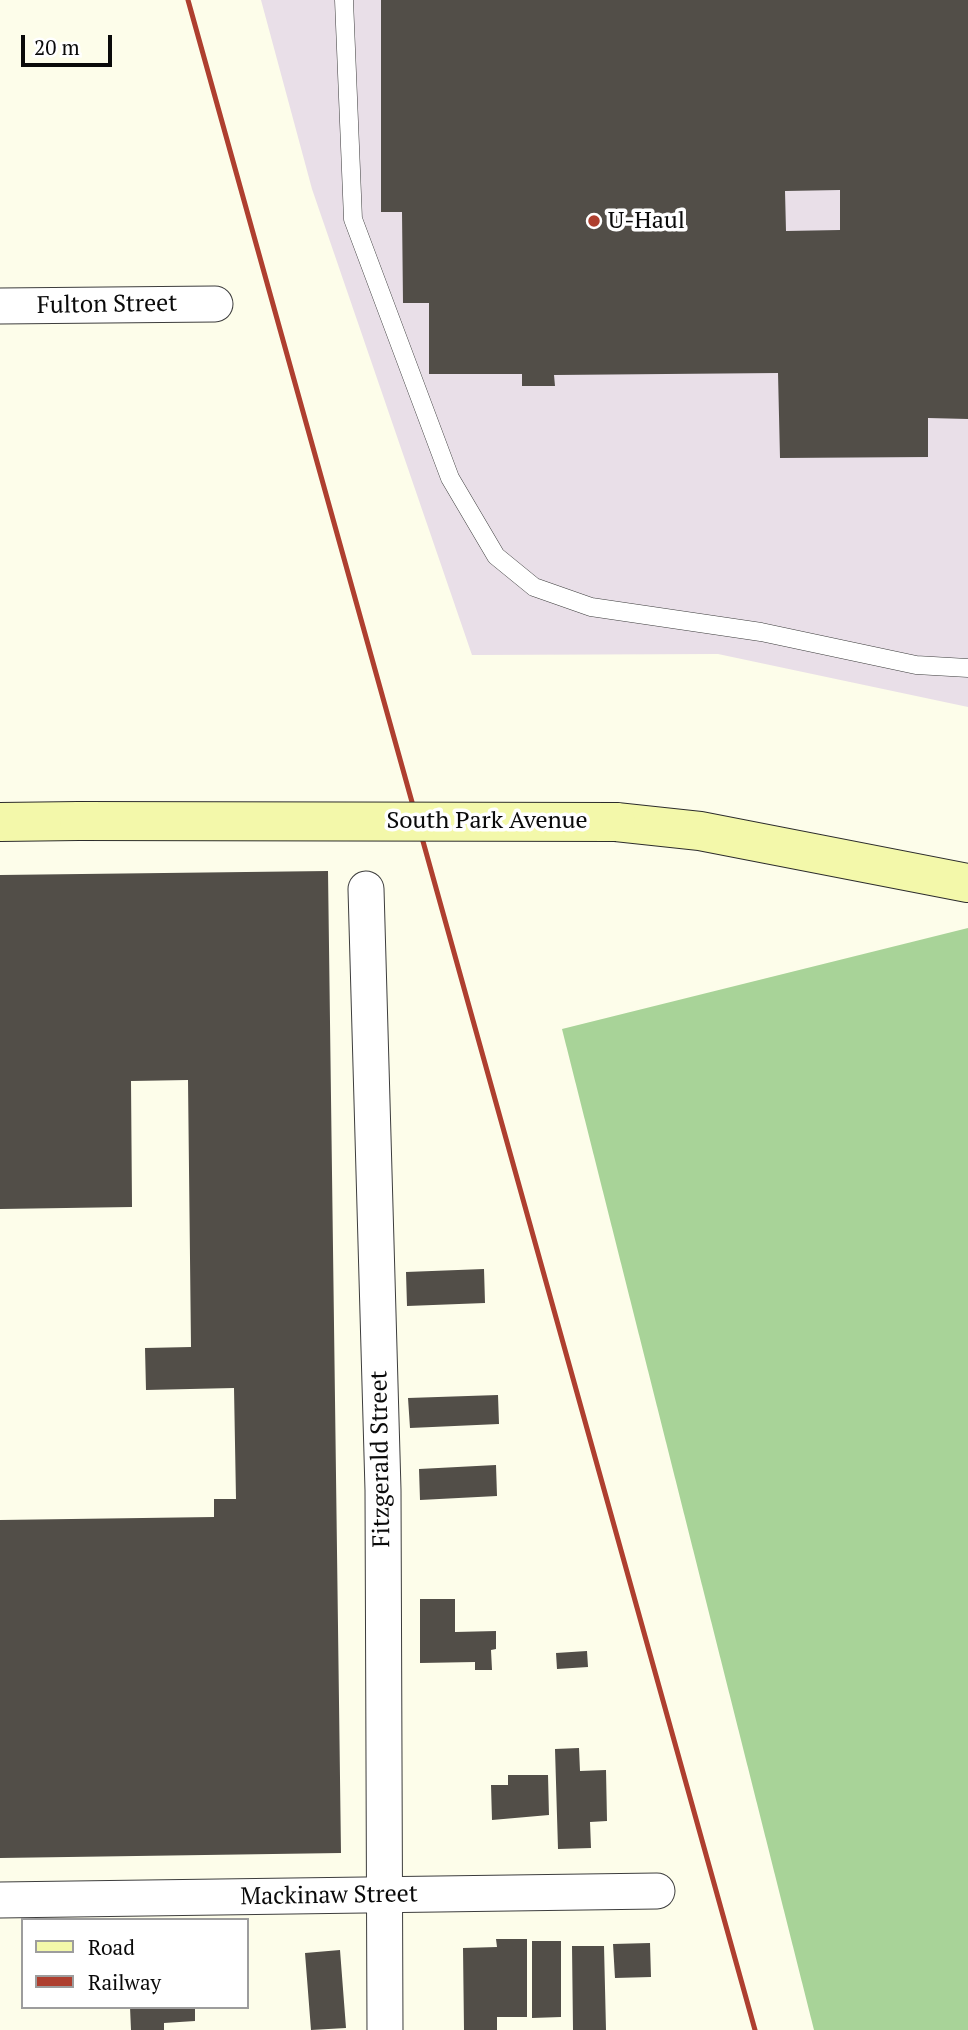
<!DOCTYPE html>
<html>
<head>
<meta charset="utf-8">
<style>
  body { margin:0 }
  #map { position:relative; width:968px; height:2030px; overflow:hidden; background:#fdfdea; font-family:"PT Serif",serif }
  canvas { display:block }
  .legend { position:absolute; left:21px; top:1918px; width:228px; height:91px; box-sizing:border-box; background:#fff; border:2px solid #9d9d9d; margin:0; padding:9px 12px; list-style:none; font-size:21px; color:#0a0a0a }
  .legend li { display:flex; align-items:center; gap:14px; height:35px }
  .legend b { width:35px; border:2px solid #9d9d9d }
  .scale { position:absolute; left:21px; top:35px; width:91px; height:32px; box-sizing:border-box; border:4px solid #0a0a0a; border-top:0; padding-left:9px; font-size:21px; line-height:24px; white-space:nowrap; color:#0a0a0a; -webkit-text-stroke:5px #fff; paint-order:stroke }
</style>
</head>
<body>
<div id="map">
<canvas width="968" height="2030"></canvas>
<ul class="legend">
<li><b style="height:9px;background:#f3f8aa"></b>Road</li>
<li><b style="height:9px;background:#ae3f2f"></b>Railway</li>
</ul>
<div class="scale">20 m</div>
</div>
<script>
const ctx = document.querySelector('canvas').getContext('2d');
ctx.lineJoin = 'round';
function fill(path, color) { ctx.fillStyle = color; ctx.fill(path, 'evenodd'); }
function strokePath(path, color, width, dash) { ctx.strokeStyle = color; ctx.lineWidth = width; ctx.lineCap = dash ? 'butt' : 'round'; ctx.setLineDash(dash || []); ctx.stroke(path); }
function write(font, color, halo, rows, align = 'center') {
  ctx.font = font + ' "PT Serif",serif'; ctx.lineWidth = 7; ctx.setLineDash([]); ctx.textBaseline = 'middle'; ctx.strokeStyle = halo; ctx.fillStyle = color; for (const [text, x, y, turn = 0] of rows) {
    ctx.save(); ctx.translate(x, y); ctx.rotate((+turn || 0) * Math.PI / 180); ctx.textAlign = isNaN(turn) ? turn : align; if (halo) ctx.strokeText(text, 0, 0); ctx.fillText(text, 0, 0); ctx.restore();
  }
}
fill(new Path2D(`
  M261,0h707v707l-250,-53 -246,1 -160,-466z`), '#e9dfe8');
fill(new Path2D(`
  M968,928v1102h-154l-252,-1001z`), '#a8d398');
fill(new Path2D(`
  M381,0h587v419l-40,-1v39l-148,1 -2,-85 -224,2 1,11h-33v-12h-93v-71h-26l-1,-91h-21zM840,190v40l-54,1 -1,-40z
  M328,871l13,982 -341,5v-338l214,-3v-18h22l-2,-111 -88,2 -1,-42 46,-1 -3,-267 -57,1 1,126 -132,2v-334z
  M484,1269l1,34 -78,3 -1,-34z
  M498,1395l1,29 -89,4 -2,-30z
  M496,1465l1,31 -77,4 -1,-31z
  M420,1599h35v33l41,-1v18l-5,1 1,20h-17v-8l-55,1z
  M587,1651l1,16 -31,2 -1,-16z
  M579,1748l1,23 26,-1 1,51 -17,1 1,26 -33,1 -3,-100z
  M508,1775h40l1,40 -57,5 -1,-35h17z
  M496,1939h31v78h-30v13h-33l-1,-82 34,-1z
  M532,1941h29v76l-29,1z
  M650,1943l1,34 -36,1 -2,-34z
  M572,1946h32l2,84h-33z
  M340,1950l6,78 -35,2 -6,-77z
  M130,2007h65v14l-31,2v7h-33z`), '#524e48');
const lane = new Path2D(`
  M344,0l9,219 97,259 46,78 38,31 57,20 170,25 155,33 52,3`);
const street = new Path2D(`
  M0,306l215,-2
  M366,889l17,601 2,540
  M0,1900l657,-9`);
const secondary = new Path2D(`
  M0,822l79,-1
  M616,822l84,9 268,52`);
strokePath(lane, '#3d3d3d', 19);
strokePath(street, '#3d3d3d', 37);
strokePath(secondary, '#2c2c2c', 40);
strokePath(lane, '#fff', 18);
strokePath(street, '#fff', 35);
strokePath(secondary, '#f3f8aa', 38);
strokePath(new Path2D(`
  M188,0l567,2030`), '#ae3f2f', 5);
const secondaryBridge = new Path2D(`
  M79,821l537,1`);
strokePath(secondaryBridge, '#2c2c2c', 40, []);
strokePath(secondaryBridge, '#f3f8aa', 38);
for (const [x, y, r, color] of [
  [594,221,7,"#ae3f2f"]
]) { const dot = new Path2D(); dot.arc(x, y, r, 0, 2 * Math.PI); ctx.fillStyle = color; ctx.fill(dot); strokePath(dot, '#fff', 2.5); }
write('24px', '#0a0a0a', '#fff', [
  ["U-Haul",608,221]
], 'left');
write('24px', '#0a0a0a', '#fff', [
  ["Fulton Street",107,305,-1],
  ["South Park Avenue",487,821],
  ["Fitzgerald Street",381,1459,-91],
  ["Mackinaw Street",329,1896,-1]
]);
</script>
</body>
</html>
